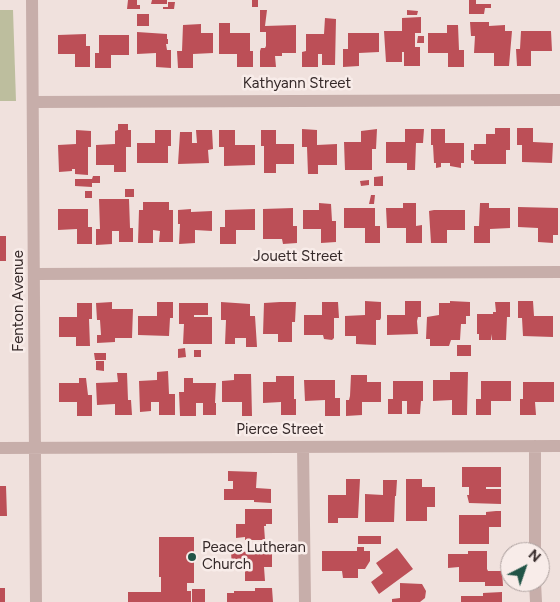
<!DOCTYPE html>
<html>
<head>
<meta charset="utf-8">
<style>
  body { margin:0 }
  #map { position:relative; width:560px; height:602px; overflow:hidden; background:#f0e1dd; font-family:Figtree,sans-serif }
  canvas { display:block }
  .north { position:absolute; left:500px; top:542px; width:50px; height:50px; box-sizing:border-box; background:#f8ece9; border:1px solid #aa9e9c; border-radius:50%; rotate:41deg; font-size:14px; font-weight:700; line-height:20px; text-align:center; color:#352929 }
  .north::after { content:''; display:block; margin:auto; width:18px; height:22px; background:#215447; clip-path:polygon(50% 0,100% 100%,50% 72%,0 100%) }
</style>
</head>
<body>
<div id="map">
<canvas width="560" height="602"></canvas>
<div class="north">N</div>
</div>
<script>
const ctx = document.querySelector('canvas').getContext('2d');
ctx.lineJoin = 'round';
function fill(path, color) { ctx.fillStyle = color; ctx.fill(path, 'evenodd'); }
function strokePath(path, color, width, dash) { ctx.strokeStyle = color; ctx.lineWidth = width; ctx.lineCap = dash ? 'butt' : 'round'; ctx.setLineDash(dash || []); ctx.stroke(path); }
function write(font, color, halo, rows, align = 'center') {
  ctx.font = font + ' Figtree,sans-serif'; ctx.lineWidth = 5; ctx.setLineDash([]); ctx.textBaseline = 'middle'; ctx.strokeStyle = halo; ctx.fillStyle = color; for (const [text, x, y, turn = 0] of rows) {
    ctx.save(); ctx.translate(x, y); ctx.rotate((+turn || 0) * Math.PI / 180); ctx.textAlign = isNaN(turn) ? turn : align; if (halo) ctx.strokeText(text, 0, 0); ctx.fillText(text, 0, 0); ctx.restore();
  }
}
fill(new Path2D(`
  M0,10h13l3,91h-16z`), '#bdbe9e');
fill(new Path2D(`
  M128,0h9v5h3v4h-13z
  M152,0h15v4h-16z
  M252,0h6v7h-6z
  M469,0h7v4h15v4h-6l-1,6h-15z
  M168,2h7l-1,7h-11v-2h5z
  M260,10h7l-2,16 31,-1v28h-14v3h-7l1,11h-16v-16l1,-3h4l1,-2v-14h-6z
  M407,10l11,1 -1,4h-10z
  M137,14h12v12h-12z
  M421,17v16h-6v14h5v19h-16v-14h-2v10h-16l-2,-31h18v-13z
  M325,18l11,1 -1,46h-13v-11h-4v13h-16v-15l4,-1v-17h18z
  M470,22h19v4l16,-1v6h7l-3,35h-15v-13h-20l1,-17h-4z
  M219,23h11v10h20v18h3v16h-16v-13h-18z
  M201,24v9h12v20l-20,1v14h-15l-1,-17h5l1,-26z
  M447,25h11l1,25h5v17h-16v-14h-20v-20h19z
  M521,31h30l1,20h-21v15h-14l-1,-17h4z
  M137,32l30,2v5h1v5h-2l1,6h4v18l-15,-1v-14l-19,1z
  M348,33h31v19l-20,1v13l-16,1v-18h5z
  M86,34v12h4v21h-15v-13h-17v-19z
  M99,35h30v20h-18v13h-16v-15h4z
  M418,36h6v7h-7z
  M118,124h10v6h3v17h-5v25h-12v-7h-18v-20l19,-1v-13l3,-1z
  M495,128h15v22h-4v14h-32v-3l-3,-1v-10h3v-6h12v-10h9z
  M517,128h16v14l20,1 -1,20 -30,-1v-17h-5z
  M302,129l15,1v15l20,-1v21h-19v9h-10l-1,-27h-5z
  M377,129l-1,20h-4v21h-27l-1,-28h17v-11z
  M405,129h19l-1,14h-7l-1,27h-8v-7h-21v-21h19z
  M431,129h14v14h19v20h-3v5l-11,-2v-3h-9v4l-5,1v-5h-2l-1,-18h-2z
  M76,130l15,1v16h-3v28l-13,-1v-5h-3v2l-13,1 -1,-27 18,-1z
  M155,130h16v16h-3v17h-31v-20h18z
  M196,130h16l1,19 -5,1 1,13 -31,1 2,-32h12v11h5z
  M219,130h16v15h20v20l-31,1v-19h-5z
  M261,130h15v14h18v20h-18v9h-12v-27h-3z
  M93,176h7v7h-8v4l-17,-1v-7h17z
  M383,176v10h-9v-9z
  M369,180v5l-8,1 -1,-5z
  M125,189h9v8h-9z
  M85,191h7v7h-7z
  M371,195h4l-1,9h-5z
  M99,199h30l1,29h3v14h-14v-11h-7v13l-16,1v-16h4z
  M143,202h26v8h4v32h-14l1,-11 -7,-1v13h-15l1,-33h4z
  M319,203l12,1 1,17h4v21l-15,1v-14h-18v-19h16z
  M403,203h13v23l6,-1v18h-16v-15h-19l-1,-20h17z
  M480,203h9v5h21v20l-20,1v14h-16v-17h5z
  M518,207l40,1v27h-5v8l-15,-1v-14l-20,-1z
  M293,208v18h4v17l-14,1 -1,-5h-19v-30z
  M344,208h31v18h5v17h-15v-15h-21z
  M58,209h30v18h4v17h-15v-15l-19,1z
  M191,209v3l21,-1v20l-17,-1v13l-16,1 1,-20h-2v-14z
  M255,209v21h-19v14h-16v-17h5v-17z
  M434,210h31v20h-18v13h-16l-2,-32z
  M0,236h6v25h-6z
  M365,301l16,1v16l-1,2h-4v25l-20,-1v-8h-11v-20l20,-1z
  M405,301h16v16h-3l-1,4 1,13 -31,1v-20h18z
  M450,301l20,1v14h-4v8h-5l-1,16h-9l-2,6h-19v-7h-4l1,-22 12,-2v-12h11z
  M518,301h15l1,15h19v21l-30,-1 -1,-18h-4z
  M112,302v7h21l-1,29h-17v4l-18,1v-8h4l-1,-15h-3l-1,-17z
  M157,302h16v16h-3l-1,18 -31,-1v-19h19z
  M221,302l29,2v12h5l2,31h-11v-9h-11v6h-10l1,-24h-5z
  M280,302h16l-1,20h-3v20h-14v-8h-15l1,-31z
  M322,302h16l1,16h-5v20l-2,2 -8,-1 -1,-4h-19v-20h18z
  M495,302h15v15h-3l-1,23h-14v-6l-1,6h-12v-6h-2v-20h16v-2h3z
  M77,303h15v16h-3l1,27h-14v-9h-17v-20h18z
  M179,303h29v12h-14v2h18v27h-29l1,-20h-5z
  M457,345h14v11h-14z
  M185,348l1,9 -8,1v-9z
  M194,350h7v7h-7z
  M94,353h12v7h-11z
  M96,361h8v10l-8,-1z
  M168,371l1,23h6v21h-16v-13h-8v9l-11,1 -1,-31 18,-1v-8z
  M450,372h18l-1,43h-15v-15l-19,1v-21h17z
  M117,373h10l1,27h3l1,15h-17v-11l-18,1 -1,-22 22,-1z
  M234,374h17l1,42h-10v-14h-20v-21l12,-1z
  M351,375h16v7h14v20h-19v13l-16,1v-16h3l1,-4z
  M276,376h18v23h2v16h-15v-13l-18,1v-21h13z
  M79,378h7l2,17h4v21h-15v-14h-18v-19h20z
  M184,378h9v5h23l-1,20h1v12h-13v-12h-7v13h-16l-1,-24h5z
  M304,380h31v18h5v18h-15v-16l-20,1z
  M393,381h30v20h-2l-1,13h-13v-13h-5v13h-14v-15h5z
  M481,381h30v20h-20v14h-15v-16h5z
  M523,382h31v20h-19l1,13h-16v-16h3z
  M462,467h39v20h-15v2h15v15l-32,-1 -2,-8h2v-8h-7z
  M228,471l29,1 -1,16 15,1v14l-17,-1v-2h-30v-11h9v-8h-5z
  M346,479h14l-2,39h-20v5h-10v-28h18z
  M406,479h16v8h13v20h-8v14h-21z
  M383,480h14l-1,16h-1l-1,26h-29v-28l18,1z
  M0,486h6l1,30h-7z
  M245,509h27v15h-6v2h-2l1,14h-20v-3l-9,1v-14h9z
  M496,511h5v16h-12v17h-30v-29h27v-3z
  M358,536h23v8h-23z
  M159,537h35v46h-7v8h4v11h-63v-10h33v-15h-2z
  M357,547h7v4h6v10l-5,8h-7v9h-15l-1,-7h-20v-20h35z
  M397,548l16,21 -34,25 -8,-12 12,-9 -7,-10z
  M272,551v16h-8l1,14h-20v-14h-13l-1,-15z
  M468,551h19v18l1,2h14l1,15h-18v-4h-26v-15l-11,1v-14h20z
  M400,583l22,1 4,7 -1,7 -5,4h-28v-3l8,-1z
  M0,588h5v14h-5z
  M255,588h17l1,14h-46v-9h7v-2h21z
  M192,589h13v13h-13z
  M502,592v10h-41v-6h22v-3z`), '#bc4f57');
strokePath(new Path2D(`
  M32,0l4,602
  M33,102l527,-2
  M35,274l525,-2
  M535,446v106
  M303,447l2,155
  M0,448l560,-2
  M535,582l1,20`), '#c7aeaa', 12);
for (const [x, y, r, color] of [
  [192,557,5,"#215447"]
]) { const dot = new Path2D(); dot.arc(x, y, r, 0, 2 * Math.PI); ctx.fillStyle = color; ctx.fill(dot); strokePath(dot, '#f8ece9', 2); }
write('15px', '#352929', '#f8ece9', [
  ["Kathyann Street",297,84],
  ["Jouett Street",298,257],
  ["Fenton Avenue",19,301,-90],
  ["Pierce Street",280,430]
]);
write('15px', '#352929', '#f8ece9', [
  ["Peace Lutheran",202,548],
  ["Church",202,565]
], 'left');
</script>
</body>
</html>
